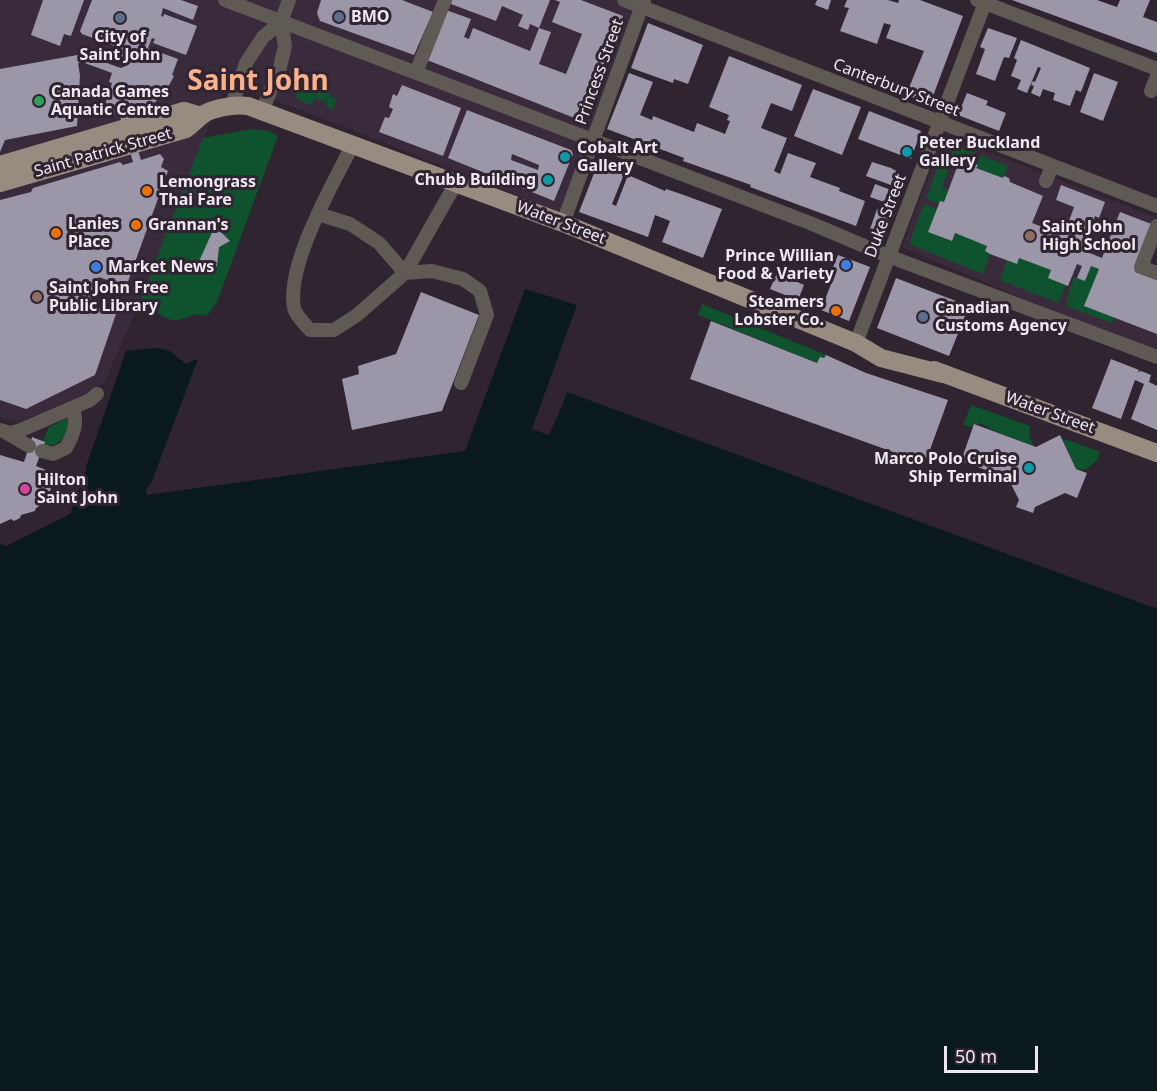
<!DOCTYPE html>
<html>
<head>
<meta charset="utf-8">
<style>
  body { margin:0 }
  #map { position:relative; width:1157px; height:1091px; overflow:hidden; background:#2f2430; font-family:"Noto Sans",sans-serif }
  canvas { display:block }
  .scale { position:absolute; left:944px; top:1046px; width:94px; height:27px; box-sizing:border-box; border:3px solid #efe8f0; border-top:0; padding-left:8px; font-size:18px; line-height:21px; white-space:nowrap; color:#efe8f0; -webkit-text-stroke:4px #2f2430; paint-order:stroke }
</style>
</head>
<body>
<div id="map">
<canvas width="1157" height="1091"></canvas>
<div class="scale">50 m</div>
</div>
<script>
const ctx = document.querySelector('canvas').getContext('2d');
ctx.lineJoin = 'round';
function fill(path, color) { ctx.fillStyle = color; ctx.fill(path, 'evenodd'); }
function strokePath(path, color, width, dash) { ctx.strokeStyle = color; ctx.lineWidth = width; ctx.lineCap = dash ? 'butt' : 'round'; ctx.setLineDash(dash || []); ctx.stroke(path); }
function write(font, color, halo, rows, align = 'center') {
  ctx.font = font + ' "Noto Sans",sans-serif'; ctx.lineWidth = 6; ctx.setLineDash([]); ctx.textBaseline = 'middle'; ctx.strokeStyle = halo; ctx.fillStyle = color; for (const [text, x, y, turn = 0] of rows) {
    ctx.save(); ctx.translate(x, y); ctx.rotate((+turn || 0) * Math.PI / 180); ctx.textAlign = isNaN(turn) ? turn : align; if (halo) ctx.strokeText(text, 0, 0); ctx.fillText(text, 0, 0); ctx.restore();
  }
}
fill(new Path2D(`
  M0,0h638l-78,212 -274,-108 -35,-12 -30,2 -82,210 -35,79 -10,7 -77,33 -17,-6z
  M944,135l213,83v7l-15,38 15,7v80l-116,-44 -139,-59z`), '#3a2b3c');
fill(new Path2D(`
  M311,86l19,7 -1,3 8,3 -4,10 -2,1 -5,-4 1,-4 -13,-4 -2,7 -14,-5 -2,-5 1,-5 11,3z
  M251,129l18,2 9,5 -61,166 -10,14c-15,-5 -20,5 -33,4 -11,0 -21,-12 -29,-17l-6,1 64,-166z
  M948,142l27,11 -6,13h-11l-17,-7z
  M980,155l28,11 -5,12 -27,-10z
  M938,166l10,4 -6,18 6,2 -4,12 -5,2 -13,-5z
  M924,204l13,5 -8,23 22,9 4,-8 32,13 -2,5 5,3 -7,20 -74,-30z
  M1019,258l32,12 -3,8 18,7 -8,18 -58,-23 7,-20z
  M1091,266l8,3 -14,37 30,12 -3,5 -46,-17 4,-18 4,-11 11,4z
  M702,304l124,51 -2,3 -4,-1 -3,6 -119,-48z
  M971,405l59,21 -1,10 5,10 -38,-14 -16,-9 -10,4 -7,-2z
  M66,419l3,1c-2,14 -8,28 -25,25l-1,-4 6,-14z
  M1062,438l38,14 -3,8 -11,10 -10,-1z`), '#0f522e');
fill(new Path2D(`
  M525,289l52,16 -45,124 17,6 18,-43 590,217v482h-1157v-547l6,2 64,-32 17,-46 -1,-1 40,-116 31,-3 13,3 16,13 12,-5 -46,122 -6,9 1,5 318,-44z`), '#0a191b');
fill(new Path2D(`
  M577,305l3,2 -44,120 11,5 18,-42 4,-1 -20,46 -17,-6z`), '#2f2430');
fill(new Path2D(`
  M43,0h41l-13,36 -7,-2 -4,12 -29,-11z
  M92,0h89l17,6 -5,14 -30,-12 -2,8 2,1 1,-3 33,12 -11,29 -33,-12 2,-4 -3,-1 -4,10 30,11 -6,16 2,1 -9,17 -10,9 -12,7 -17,2 15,49 19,-6 4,5 -3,8 7,4 -42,116 -27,-10 -10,27 27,10 -21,61 -69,34 -26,-9v-200l31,-8 2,-4 87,-26 3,3 10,-3 -14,-49 -9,3 -4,-14 6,-19 -3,-1 3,-9 -30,-11 -4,1 2,12 -3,51 -72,14 -5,12v-83l83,-15 32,12 6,2 5,-2 2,-6 -14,-5 3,-8 -35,-13 -2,-3z
  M321,0h81l31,12 -19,43 -94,-34 -3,-8z
  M452,0h98l-11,28 -9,-4 -2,6 -10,-4 5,-11 -21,-9 -6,15 -45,-17z
  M555,0h26l42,16 -41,105 -155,-61 19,-50 25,9 -7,18 5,2 4,-11 57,23 9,-23 12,4 -12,32 27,10 16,-40 -30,-12 8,-20z
  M817,0h14l-3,10 -13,-5z
  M847,0h41l10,3 1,-3h21l43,16 -33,88 -24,-9 18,-44 -38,-13 5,-13 -7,-2 -7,21 -37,-13 9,-23 -5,-1z
  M1012,0h85l20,7 3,-7h30l-7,17 14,5v31z
  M648,23l55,22 -15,39 -14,-5 -1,4 -42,-15z
  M988,28l29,10 -8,20 -5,-1 -9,24 -19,-7 9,-25 -5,-2z
  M1021,40l69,28 -9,24 -5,-2 -6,16 -17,-6 2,-7 -12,-4 -3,8 -9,-4 3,-7 -3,-1 2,-4 2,1 6,-14 -3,-1 -11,26 -10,-4 4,-9 -10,-4 6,-16 -3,-2z
  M729,56l73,29 -10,26 -21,-8 -10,25 26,10 -13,33 6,3 8,-21 28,10 -6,14 30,11 -1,3 26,10 -9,25 -106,-39 1,-2 -68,-24 1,-3 -77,-29 22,-56 24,9 -13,33 12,5 1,-4 41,16 3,-9 28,11 5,-13 -3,-1 2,-5 -20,-8z
  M1094,73l24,9 -15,39 -23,-9z
  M402,85l59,23 -18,48 -64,-24 6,-15 4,1 4,-9 -4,-2 4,-13 4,2z
  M813,89l48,18 -19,48 -48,-19z
  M967,93l21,8 -2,4 20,8 -7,18 -41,-16z
  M467,110l104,40 2,4 -19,47 -106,-43zM512,154l27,11 -1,5 -27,-10z
  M869,111l52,20 -10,28 -53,-20z
  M872,162l19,6 10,6 -2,7 3,1 -3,6 -33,-12z
  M959,162l10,4 1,-3 8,2 -2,3 27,10 1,-2 5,2 1,4 33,14 -11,27 32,12 10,-28 -18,-7 5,-15 44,17 -6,16 -4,-2 -13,34 20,8 18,-46 34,13 -19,47 22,8v54l-73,-28 15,-37 -8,-3 -6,15 -8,-3 5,-12 -5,-2 -9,22 -20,-8 3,-8 -32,-12 -2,6 -27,-10 -5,-3 2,-5 -32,-13 -3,8 -24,-9 12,-31 4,1z
  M598,163l26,11 -12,30 4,2 12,-31 37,16 1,-2 15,5 41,15 -19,49 -41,-16 8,-21 -15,-6 -7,22 -69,-25z
  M875,184l24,9 -16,44 -14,-5 8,-23 4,2 3,-9 -14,-5z
  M215,226l15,15 -11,6 -2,19 -21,2z
  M838,255l32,12 -21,54 -28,-11 10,-26 -4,-2z
  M777,273l27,12 -6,15 -28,-11z
  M896,278l73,28 -20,50 -72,-28z
  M421,292l58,23 -37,96 -90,19 -10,-51 17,-5 -1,-8 38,-12z
  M711,321l106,42 3,-6 4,1 2,-3 40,18 82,27 -21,58 -4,-1 -2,5 -231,-83z
  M1111,359l28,11 -1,2 3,-1 10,4 -2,7 8,4v44l-26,-11 13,-35 -9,-4 -14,39 -29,-11z
  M974,424l62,23 24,-12 16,34 11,4 -10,25 -12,-5 -30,14 -2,6 -17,-6 3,-7 -11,-22 -47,-17z
  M32,437l13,5 -9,24 20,8 2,4 -3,7 -4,1 -2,15 -13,7 -1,3 -14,4 -1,3 -6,3 -3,-2 -11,5v-69l24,7z`), '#9b97a8');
strokePath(new Path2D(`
  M225,0l585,223 78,33 269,101
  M624,0l533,206
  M977,0l180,69
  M416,73l29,-73
  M1151,91l6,-15
  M232,105l14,-42 17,-26 18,-15 8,-22
  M262,111l18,-44 5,-21 -4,-24
  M353,144c-20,40 -67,120 -59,164 2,8 11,16 16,22h24l23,-15 48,-42 27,-2 31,8 17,12 7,24 -26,68
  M1046,181l6,-15
  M318,214l32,10 29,19 26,30 51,-90
  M563,223l81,-223
  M1157,226l-16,41 16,6
  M856,343l130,-343
  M0,430l10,3 11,-3 69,-30 7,-6
  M5,432l24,14
  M42,451l11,3 13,-6c7,-13 13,-26 6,-40`), '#605a54', 14);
strokePath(new Path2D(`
  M0,165l184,-54 17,5
  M0,183l186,-54c6,-4 9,-8 15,-13 10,-8 34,-12 47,-10l315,117 293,120 25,15 62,16
  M934,370l223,83`), '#988b80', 18);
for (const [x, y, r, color] of [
  [339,17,6,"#5c6f8a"],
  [120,18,6,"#5c6f8a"],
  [39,101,6,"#2e9e5b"],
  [907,152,6,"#0f9aa8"],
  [565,157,6,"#0f9aa8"],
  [548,180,6,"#0f9aa8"],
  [147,191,6,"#e8710a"],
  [136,225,6,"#e8710a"],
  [56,233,6,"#e8710a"],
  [1030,236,6,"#8d6e63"],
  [846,265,6,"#3f7fe0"],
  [96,267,6,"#3f7fe0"],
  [37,297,6,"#8d6e63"],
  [836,311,6,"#e8710a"],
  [923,317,6,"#5c6f8a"],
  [1029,468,6,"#0f9aa8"],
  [25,489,6,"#d1479c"]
]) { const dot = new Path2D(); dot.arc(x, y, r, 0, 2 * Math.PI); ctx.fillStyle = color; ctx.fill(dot); strokePath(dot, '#2f2430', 2); }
write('bold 16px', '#efe8f0', '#2f2430', [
  ["BMO",351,17],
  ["City of",120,37,"center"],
  ["Saint John",120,55,"center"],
  ["Canada Games",51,92],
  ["Aquatic Centre",51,110],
  ["Peter Buckland",919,143],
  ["Gallery",919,161],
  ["Cobalt Art",577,148],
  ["Gallery",577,166],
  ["Chubb Building",536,180,"right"],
  ["Lemongrass",159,182],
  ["Thai Fare",159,200],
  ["Lanies",68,224],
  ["Place",68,242],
  ["Grannan's",148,225],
  ["Saint John",1042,227],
  ["High School",1042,245],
  ["Prince Willian",834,256,"right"],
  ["Food & Variety",834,274,"right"],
  ["Market News",108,267],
  ["Saint John Free",49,288],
  ["Public Library",49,306],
  ["Steamers",824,302,"right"],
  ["Lobster Co.",824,320,"right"],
  ["Canadian",935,308],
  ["Customs Agency",935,326],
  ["Marco Polo Cruise",1017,459,"right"],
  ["Ship Terminal",1017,477,"right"],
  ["Hilton",37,480],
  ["Saint John",37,498]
], 'left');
write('16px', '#efe8f0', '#2f2430', [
  ["Princess Street",600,72,-70],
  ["Canterbury Street",896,88,21],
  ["Saint Patrick Street",103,153,-16],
  ["Duke Street",886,216,-69],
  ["Water Street",561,223,21],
  ["Water Street",1050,413,20]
]);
write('bold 28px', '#fab08c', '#2f2430', [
  ["Saint John",258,82]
]);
</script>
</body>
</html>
